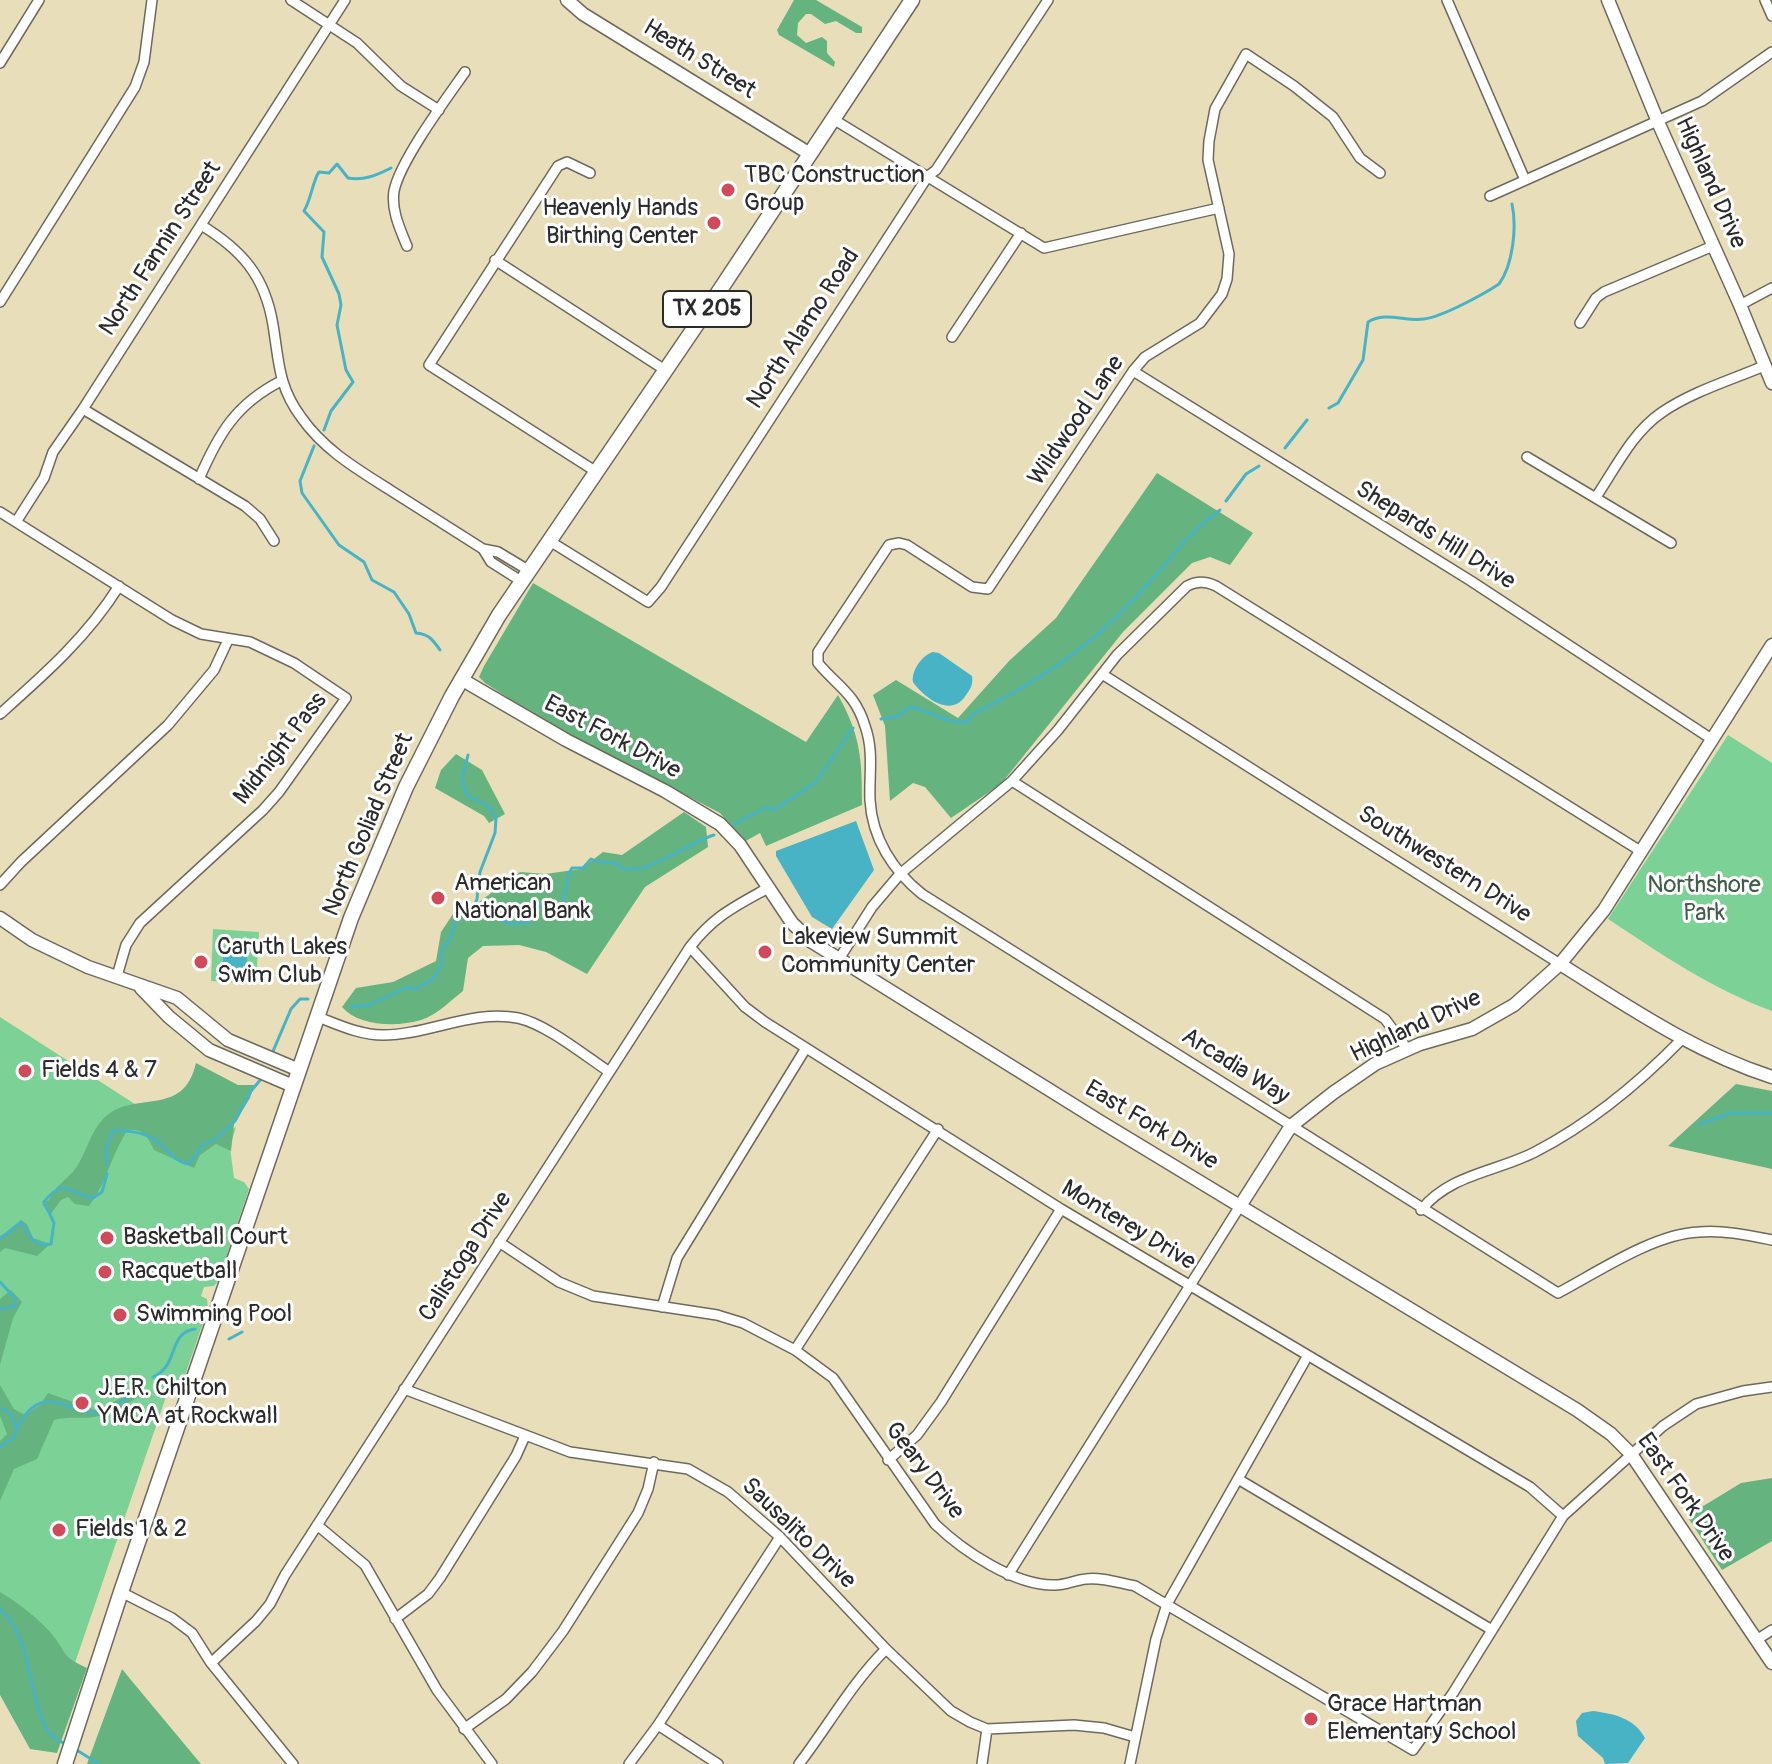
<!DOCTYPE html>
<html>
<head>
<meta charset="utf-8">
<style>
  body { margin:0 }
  canvas { display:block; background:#e8deba }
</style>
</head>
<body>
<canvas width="1772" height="1764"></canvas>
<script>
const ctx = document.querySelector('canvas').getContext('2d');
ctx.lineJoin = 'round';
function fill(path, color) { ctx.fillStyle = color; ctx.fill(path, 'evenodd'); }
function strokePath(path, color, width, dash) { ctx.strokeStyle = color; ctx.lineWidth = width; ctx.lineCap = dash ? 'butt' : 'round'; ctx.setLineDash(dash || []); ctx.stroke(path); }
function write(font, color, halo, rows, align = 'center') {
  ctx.font = font + ' Pangolin,sans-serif'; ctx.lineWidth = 6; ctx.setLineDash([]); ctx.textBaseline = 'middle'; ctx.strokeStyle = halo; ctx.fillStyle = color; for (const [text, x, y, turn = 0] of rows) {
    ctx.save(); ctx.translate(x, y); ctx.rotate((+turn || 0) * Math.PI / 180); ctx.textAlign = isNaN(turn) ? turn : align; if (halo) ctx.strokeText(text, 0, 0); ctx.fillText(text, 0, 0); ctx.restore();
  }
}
fill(new Path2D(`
  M1728,735l44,28v248c-60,-22 -111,-57 -164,-92z
  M213,929l46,3 -3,52 -45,-3z
  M0,1017l203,131 33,-21 -6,20 4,31 10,4 5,7 -31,92 -4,5 -10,1 -3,9 6,3 1,9 -26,76 -5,4h-8l-118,345 -51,-122z`), '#7cd296');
fill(new Path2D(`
  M794,0h22l46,27v6h-6l-20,-12 -11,3 -14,-10h-5l-8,9 -1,12 9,8 16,-6 5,4v12l8,9 -1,5 -55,-32 -2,-5z
  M1157,473l96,60 -23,32 -20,-8 -18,6 -69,69 -122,152 -50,34 -26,-31 -12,-4 -23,18 -5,-75 -12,-31 23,-15 62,38 51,-57 47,-43z
  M533,583l273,159 32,-47c23,41 24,64 24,110l-96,41 -6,-13 -16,9 -24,-29 -176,-92 -59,-38 -6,-6 5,-11z
  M456,754l26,16 23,44 -16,9 -5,-7 -49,-28 6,-18z
  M684,812l22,15 2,20 -63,40 -58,87 -41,-22 -27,-7 -36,1 -15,12 -5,33c-13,10 -26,24 -42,29 -23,7 -62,7 -79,-13l14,-19 37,-6 43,-21 5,-29 14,-21 21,-7 44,-32 25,2 36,-5 22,-17 19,3z
  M196,1063l42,22h16l-4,13 -16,26 -3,27 -15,-7 -16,11 -6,13 -40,-18c-6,-13 -11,-22 -26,-20 -17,24 -21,53 -39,76l-14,-2 -7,-7 -7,3 -11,15 -8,-11 7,-4c4,-13 18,-20 27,-32 10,-15 15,-37 27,-49 30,-31 80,1 93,-56z
  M1736,1084l36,7v78l-104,-23z
  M21,1220l6,4 6,14 17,6 -13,12 -32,-8 -5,4v-16l11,-6z
  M11,1290l11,12 -9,16 -13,47v-66z
  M0,1385l14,24 11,6 15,-10 8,-12 50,18 35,-20 8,4c-15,9 -29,20 -47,22 -14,2 -26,-1 -40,3l-17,39 -23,10 -14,32v-60l7,-7 -7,-18z
  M1772,1478v63l-50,29 -35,-54 54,-33z
  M0,1592c18,11 37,25 51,41 16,19 9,23 36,35l-30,85 -27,-4 -30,-54z
  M122,1669l9,11 70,84h-114z`), '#65b47f');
fill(new Path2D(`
  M933,652l6,1 33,23c1,9 -1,12 -6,19 -14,23 -41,4 -53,-13 -2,-11 9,-27 20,-30z
  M856,821l18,49 -42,59 -20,-12 -36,-61v-5z
  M230,939l18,1 -2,35 -18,-1v-11l-5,-1v-11h6z
  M1593,1711c22,3 41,7 52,27l-17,25 -23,1 -2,-6 -25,-22 -2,-15 6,-8z`), '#48b3c5');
strokePath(new Path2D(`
  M1329,408l9,-5 25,-43 5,-38c18,-11 37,0 56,-3 18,-2 60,-25 75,-35 14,-19 18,-57 13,-80
  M324,430l7,-19 22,-29 -7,-12 -9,-45 4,-20 -2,-11 -17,-37 2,-25 -20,-21c7,-11 9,-31 15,-39l10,1 8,-9 11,14c16,3 29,-3 43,-10
  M314,446l-14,35 2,12 37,52 25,17 8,18 22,12 15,22 7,19c13,1 17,7 24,17
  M1285,448l22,-28
  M1226,501l20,-27 13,-8
  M881,719l17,-3 12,-9c20,3 37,17 57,15l6,-8c62,-31 114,-64 161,-115 28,-29 53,-66 86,-89
  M468,755l-6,24 5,16 23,12 6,12 -1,14 -15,39 -3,27 -4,9
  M734,824l33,-17 7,3 42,-28 37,-54
  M351,1007l18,-2 39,-18 8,2 17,-10 8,-13 1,-17 8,-9 6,-20 17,-12 38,16 16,-1 8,-7 1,-8c10,-8 16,-3 27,-4l5,-29 4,-7h11l8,-9c8,4 16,2 24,4 5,2 5,5 11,6 25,4 63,-27 88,-34
  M271,1056l20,-47 9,-10h8
  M1700,1124l31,-11h41
  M107,1165l-1,-17 7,-17c11,-1 29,1 39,7 15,8 19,23 37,26l14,-19 13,-6 19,-18 16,-30 11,-13
  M0,1239l21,-17c9,13 11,25 30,22l3,-21 -10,-21c20,-26 27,-8 49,-4l9,-6 5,-18
  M0,1282l16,17 -1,7 -15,3
  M229,1339l13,-7
  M153,1377c27,-12 14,-44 42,-48
  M0,1408l10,5 7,15 -3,9 -14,10
  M17,1428c4,-6 8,-15 15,-20 22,-18 44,8 67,4 15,-3 27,-13 39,-22
  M0,1609c33,30 27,81 46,119 3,7 12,12 19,16
  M75,1749l24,15`), '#48b3c5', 3);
const street = new Path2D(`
  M291,0l66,43 44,43 38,24
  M1447,0l78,180
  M1765,0l7,16
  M0,63l39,-63
  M833,119l211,129 175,-40
  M590,173l-23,-11 -9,4 -129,199 166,106
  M1380,173l-20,-15 -27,-41 -39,-31 -48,-32 -31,55 -6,32 -1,19 21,94 -2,25 -5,15 -22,29 -55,34 -12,14 -145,218 -16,-2 -65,-42 -8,-2 -10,2 -71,107v11c19,23 37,30 47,63 9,25 4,48 5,74 2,38 23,71 52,94l636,399c40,-21 95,-59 141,-61 25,-2 48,3 73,8
  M1490,196l212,-95 70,-49
  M201,225c41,25 64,51 72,100 6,36 5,61 28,92 23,33 56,52 89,73 31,20 62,39 93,59l15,3 30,18
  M407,246c-7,-17 -16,-36 -13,-55 6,-30 52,-92 71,-119
  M495,260l170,110
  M0,302l135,-215 9,-25 8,-62
  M1740,305l32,-17
  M1580,323l16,-25 8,-6 109,-46
  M952,337l69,-104
  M1133,371l338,210 242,159
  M83,409l162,97 15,13 14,22
  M1527,457l144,86
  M199,479c20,-46 37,-75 82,-98
  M1596,497c19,-28 36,-64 65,-84 30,-21 70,-33 103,-47
  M0,512l172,108 29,14 49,8 44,21 52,35 -67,94 -16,18 -123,113 -14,22 -9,31
  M16,522l28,-44 9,-26 30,-43 262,-409
  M548,540l100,62 13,-15 267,-411 8,-6 112,-170
  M483,549l8,13 30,19
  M1102,674l458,290
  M0,714c45,-40 87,-77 119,-128
  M1012,781l373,238 23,31
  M0,885l21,-23 147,-137 46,-55 14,-30
  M690,947l55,60 20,15 296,187 469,278 33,29
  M839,959l33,-52 28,-33 112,-93 46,-51 59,-75 70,-69c10,-5 18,-5 29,0l426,266
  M318,1017c21,8 42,18 65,18 45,0 90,-26 135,-17 28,6 66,37 90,53
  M1421,1210c29,-36 75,-38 114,-58 56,-29 103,-68 146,-112
  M499,1242l60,40 34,14 124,19 26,8 52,27 38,28 102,146c28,27 80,62 120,61 11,0 20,-5 31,-6 16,-2 33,4 49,7l278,164 40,-57 110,-177 100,-90 33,-22 47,-13 29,-4
  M662,1307l15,-49 129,-210
  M795,1350l143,-221
  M404,1389l166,63 118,17 40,23 52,45 106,112 65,62 19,11 17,7 87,-4 30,3 31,9
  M888,1460l29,-25 24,-33 120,-193
  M1238,1479l254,151
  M317,1525l48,40 72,125 55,74
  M1008,1575l232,-369
  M121,1592l51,26 20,15 19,30 82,101
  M395,1619l33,-25 12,-16 76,-122 9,-20
  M1758,1639l14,-9
  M211,1663l45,-42 14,-17 15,-29 405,-628c24,-31 44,-40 78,-59
  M658,1725l60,39
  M464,1729l42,-30 26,-27 31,-41 75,-118 10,-24 6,-27
  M629,1764l29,-39 122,-188
  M799,1764c29,-38 53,-81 87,-115
  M982,1764l5,-35
  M1130,1764l26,-125 11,-35 140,-247`);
const secondary = new Path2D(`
  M567,0l16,14 227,140
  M1608,0l50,122 82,183 32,78
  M461,679l105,61 99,51 55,33 20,21 52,78 20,19 289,180 476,288 34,24 20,20 141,209
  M0,918l32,22 56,27 89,31 51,42 71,30
  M1560,964c69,43 134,88 212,113
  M141,988l28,29 40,33 84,36
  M1240,1206l51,-80 42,-33 42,-29 45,-20 52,-15 42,-24 46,-41 44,-54 168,-265`);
const primary = new Path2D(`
  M65,1764l56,-172 230,-674 55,-131 46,-91 47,-81 213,-313 200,-302`);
strokePath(street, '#6d6a5d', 12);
strokePath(secondary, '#6d6a5d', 15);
strokePath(primary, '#6d6a5d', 17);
strokePath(street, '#fff', 9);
strokePath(secondary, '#fff', 12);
strokePath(primary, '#fff', 14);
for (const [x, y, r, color] of [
  [728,190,8,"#d1495b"],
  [714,223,8,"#d1495b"],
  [438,898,8,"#d1495b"],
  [765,952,8,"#d1495b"],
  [201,962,8,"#d1495b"],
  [25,1071,8,"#d1495b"],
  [107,1238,8,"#d1495b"],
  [105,1272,8,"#d1495b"],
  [120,1315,8,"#d1495b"],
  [82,1403,8,"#d1495b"],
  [59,1530,8,"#d1495b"],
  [1311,1719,8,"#d1495b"]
]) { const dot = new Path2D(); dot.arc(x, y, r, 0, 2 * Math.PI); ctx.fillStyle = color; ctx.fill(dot); strokePath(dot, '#fff', 3); }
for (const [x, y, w] of [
  [707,309,88]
]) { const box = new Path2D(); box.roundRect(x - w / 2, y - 18, w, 36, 6); ctx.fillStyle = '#fff'; ctx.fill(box); strokePath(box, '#2b2b2b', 2); }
write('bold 22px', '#2b2b2b', null, [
  ["TX 205",707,309]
]);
write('24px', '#2b2b2b', '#fff', [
  ["Heath Street",699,60,32],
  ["Highland Drive",1710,183,66],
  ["North Fannin Street",161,249,-57],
  ["North Alamo Road",804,329,-57],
  ["Wildwood Lane",1077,421,-56],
  ["Shepards Hill Drive",1435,536,32],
  ["East Fork Drive",612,738,28],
  ["Midnight Pass",281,749,-52],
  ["North Goliad Street",369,825,-67],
  ["Southwestern Drive",1444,865,32],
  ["Highland Drive",1416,1027,-25],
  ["Arcadia Way",1235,1067,32],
  ["East Fork Drive",1151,1126,31],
  ["Monterey Drive",1128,1226,31],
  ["Calistoga Drive",466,1257,-57],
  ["Geary Drive",924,1471,53],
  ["East Fork Drive",1685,1498,55],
  ["Sausalito Drive",798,1534,44]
]);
write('24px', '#2b2b2b', '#fff', [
  ["TBC Construction",744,176],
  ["Group",744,204],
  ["Heavenly Hands",698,209,"right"],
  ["Birthing Center",698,237,"right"],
  ["American",454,884],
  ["National Bank",454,912],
  ["Lakeview Summit",781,938],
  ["Community Center",781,966],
  ["Caruth Lakes",217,948],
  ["Swim Club",217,976],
  ["Fields 4 & 7",41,1071],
  ["Basketball Court",123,1238],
  ["Racquetball",121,1272],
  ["Swimming Pool",136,1315],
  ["J.E.R. Chilton",98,1389],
  ["YMCA at Rockwall",98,1417],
  ["Fields 1 & 2",75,1530],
  ["Grace Hartman",1327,1705],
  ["Elementary School",1327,1733]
], 'left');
write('24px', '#435d4b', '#fff', [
  ["Northshore",1704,886],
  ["Park",1704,914]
]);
</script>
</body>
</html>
